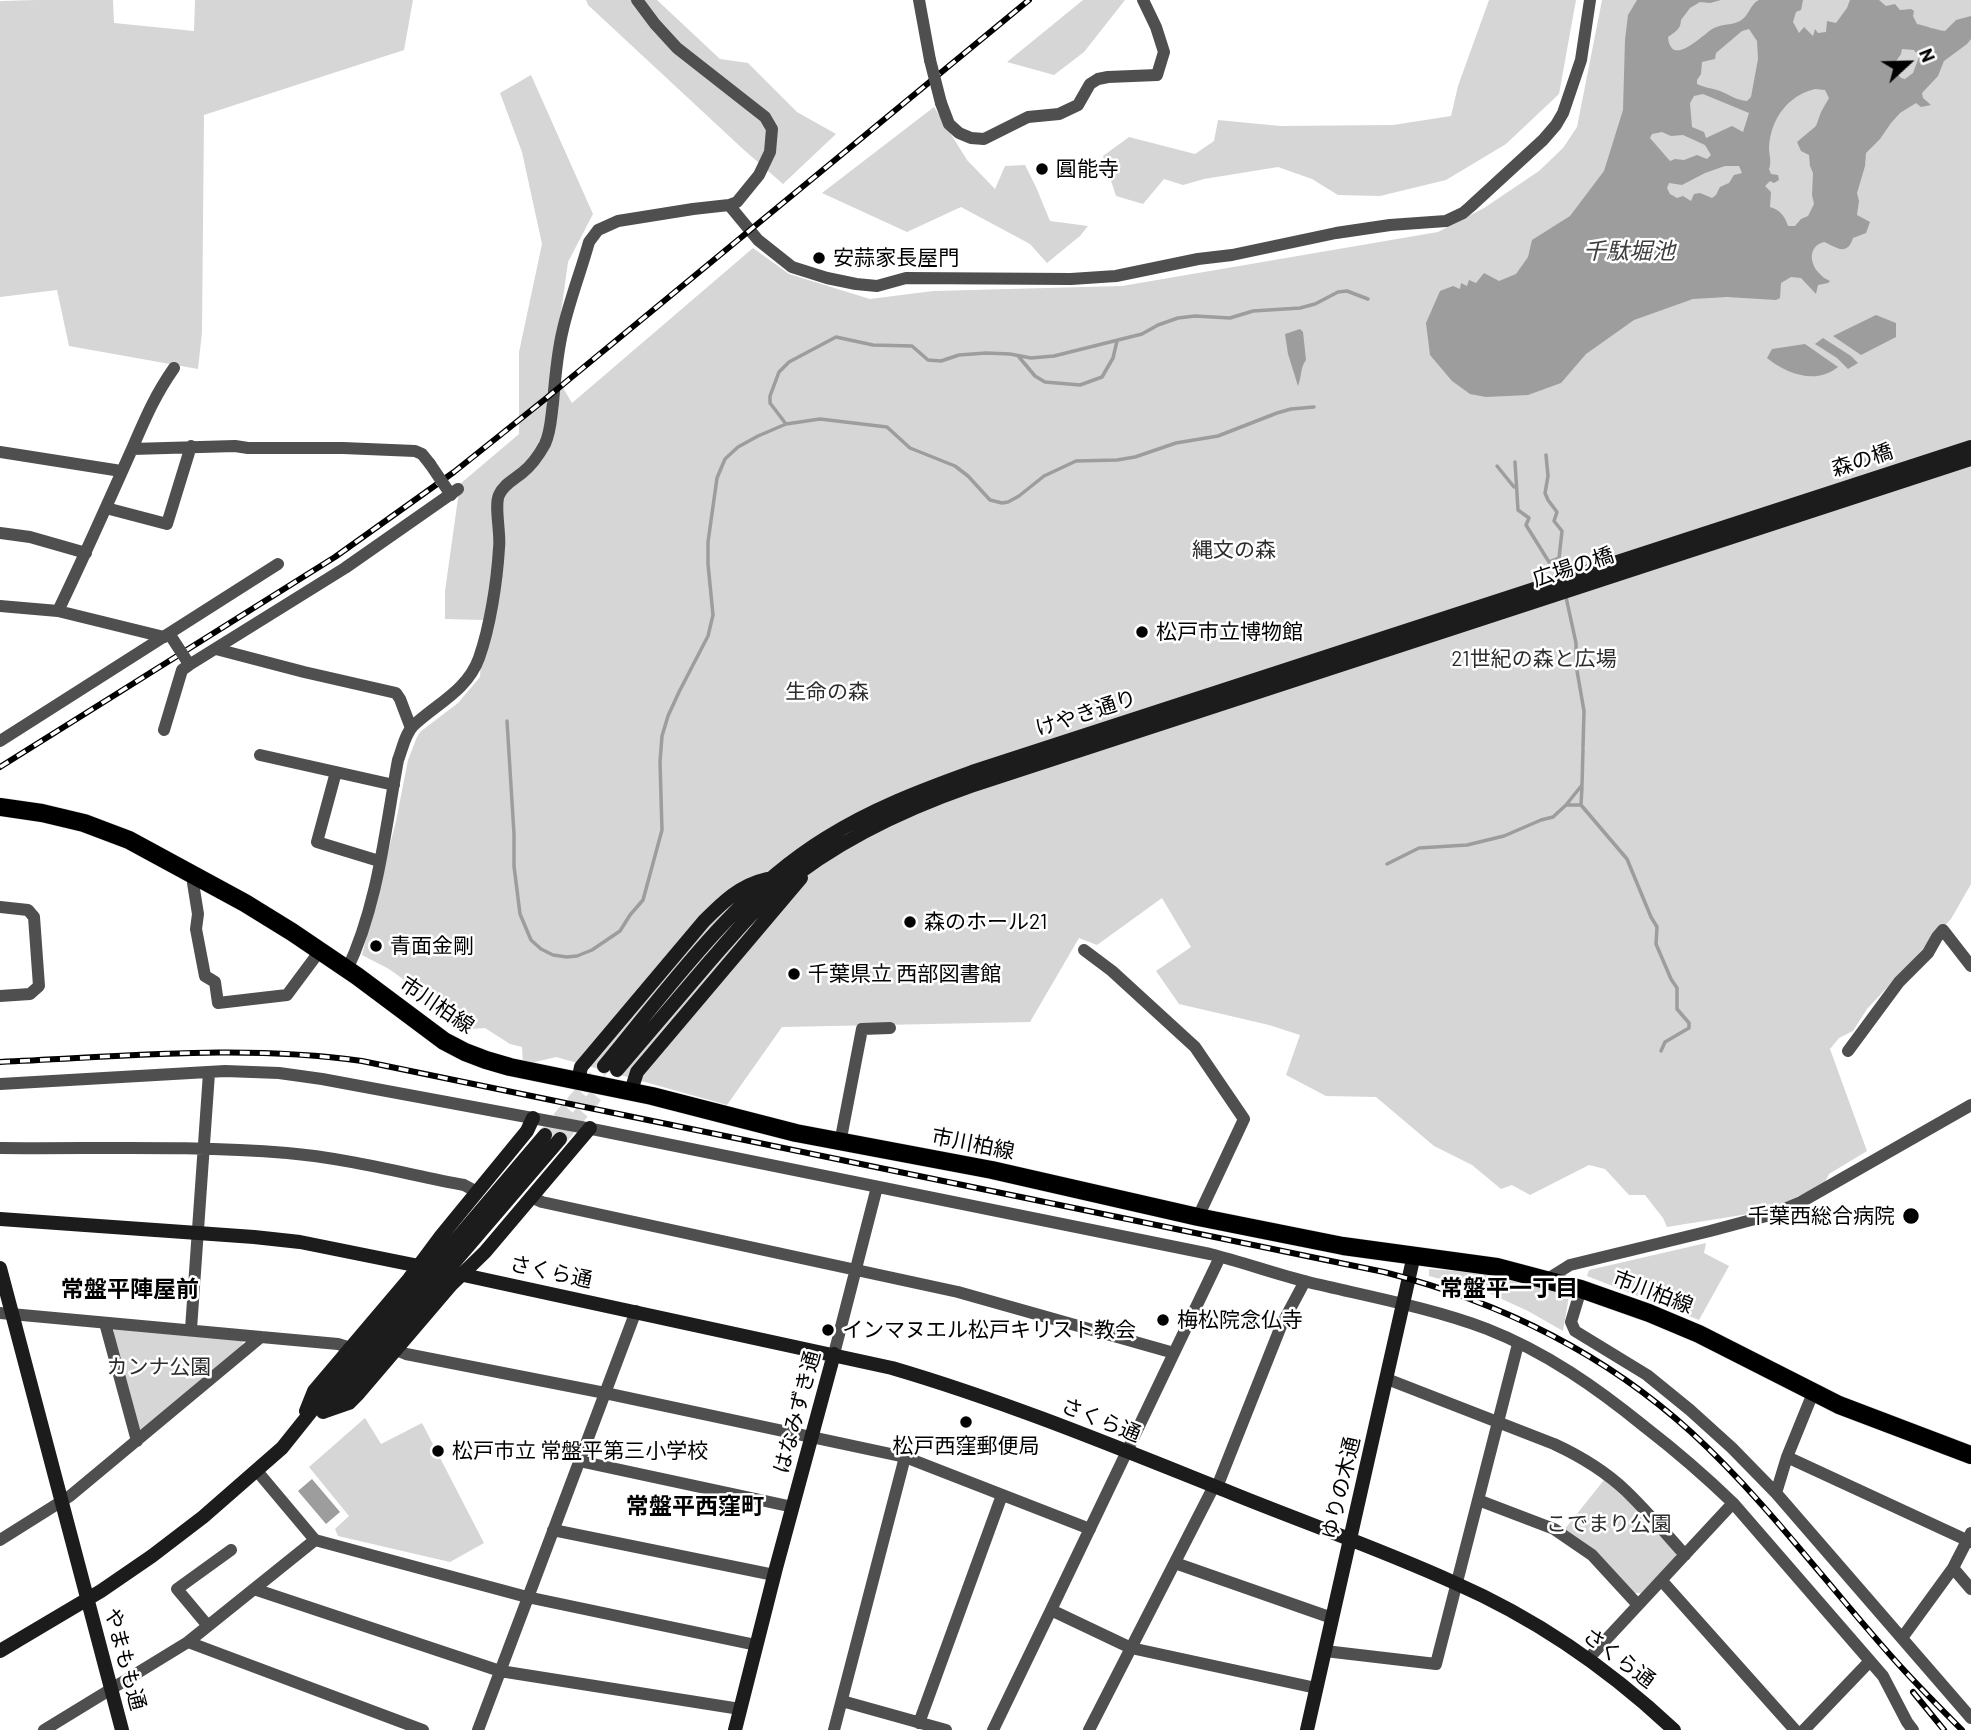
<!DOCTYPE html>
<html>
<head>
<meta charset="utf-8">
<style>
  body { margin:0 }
  #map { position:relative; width:1971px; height:1730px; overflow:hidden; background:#fff; font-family:Barlow,sans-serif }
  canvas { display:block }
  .north { position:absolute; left:1873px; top:28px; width:70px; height:70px; -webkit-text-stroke:5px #fff; paint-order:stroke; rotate:68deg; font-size:19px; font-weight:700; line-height:28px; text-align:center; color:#000 }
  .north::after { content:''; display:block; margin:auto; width:24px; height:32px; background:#000; clip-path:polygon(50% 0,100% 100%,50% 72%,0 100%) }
</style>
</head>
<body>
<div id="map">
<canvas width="1971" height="1730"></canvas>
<div class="north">N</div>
</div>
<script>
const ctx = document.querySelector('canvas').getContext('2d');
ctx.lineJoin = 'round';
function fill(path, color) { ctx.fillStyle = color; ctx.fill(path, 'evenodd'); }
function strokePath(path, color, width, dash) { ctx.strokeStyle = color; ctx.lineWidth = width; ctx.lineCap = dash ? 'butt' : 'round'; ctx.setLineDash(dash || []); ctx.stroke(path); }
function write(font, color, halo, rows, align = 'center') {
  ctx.font = font + ' Barlow,"Noto Sans JP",sans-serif'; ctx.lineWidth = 5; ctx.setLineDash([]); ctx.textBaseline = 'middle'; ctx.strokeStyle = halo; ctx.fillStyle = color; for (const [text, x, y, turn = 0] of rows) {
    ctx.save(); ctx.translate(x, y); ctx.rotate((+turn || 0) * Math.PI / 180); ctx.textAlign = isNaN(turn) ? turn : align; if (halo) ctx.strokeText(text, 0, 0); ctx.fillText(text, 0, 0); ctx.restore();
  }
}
fill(new Path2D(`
  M38,0h75l1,23 80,8 1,-31h218l-9,50 -200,65 -2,217 -4,37 -129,-23 -12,-56 -57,7v-296z
  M586,0h71l63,59 28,4 49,49 39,22 -53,50 -39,-34 -156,-145z
  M1083,0h42l-41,52 -30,23 -47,-13z
  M1489,0h87l-17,94 -53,50 -60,36 -66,16 -42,-1 -26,-16 -34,-12 -74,12 -21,6 -19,-6 -21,25 -27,-8 -13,-40 26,-19 66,17 19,-13 4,-21 62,6 113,-1 58,-9 7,-30z
  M1602,0h369v884l-20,35 -84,90 -14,22 -14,7 -9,11 37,102 -38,23 -5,10 -57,27 -94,15 -6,1 -4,-9 -18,-23h-16l-24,-26 -16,-4 -59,30 -18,-10 -11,4 -29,-24 -38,-19 -58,-49 -50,-1 -40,-21 14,-40 -31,-10 -90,-21 -23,-33 35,-24 -29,-49 -65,47 -18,-7 -49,84 -248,5 -55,78 -171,-48 -33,8 -1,-18 -12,-3 -25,-16 -13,1 -83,-60 -27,-14 34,-134 12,-61 9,-23 3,-5 38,-29 22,-26 3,-57 -38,-1v-28l15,-107 59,-50v-82l23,-108 -20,-92 -22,-59 31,-18 62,139 -25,48 -15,109 19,32 181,-155 36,26 81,25 63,-8 189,-5 316,-54 46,-24 55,-37 24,-23 14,-21z
  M934,107l33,53 28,29 10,-23 20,-1 11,22 14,34 38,5 -8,10 -33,27 -17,-19 -69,-37 -54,25 -85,-39z
  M1706,1243l-2,10 25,13 -30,54 -112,-44 2,-6z
  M1429,1269l66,5 74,22 -6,35 -35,-20 -44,-20 -55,-15z
  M119,1328l123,12 1,3 -2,4 -100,82 -3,-1 -25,-92 1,-6z
  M365,1418l16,26 41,-21 62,120 -34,19 -112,-26 -3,-7 14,-13 -40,-49z
  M1604,1480l31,27 41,44v6l-35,36h-7l-70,-63z`), '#d6d6d6');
fill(new Path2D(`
  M1637,0h84l-11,3 -10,-1 -10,6 -9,12c0,9 -6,12 -13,17 3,33 37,-5 46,-9 8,-4 19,-3 26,-7 9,-5 10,-17 19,-21 8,0 34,0 44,0l-2,10 -5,2 -3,10 6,11 5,-6 9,9 2,-7 3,4 8,-1 1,-11 9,2 11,-15 3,-8h29l7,6 9,-2 5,6 11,-1 3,2 -1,5 4,8c9,2 19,6 28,7l11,-11 15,-4v23l-4,5 -23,17 -6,15 -16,17 1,5 8,7 -10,2 -5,-4 -16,10 -9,10 -11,16 -14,14 -1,13 -8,27 2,8 -2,14 13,7 -4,11 -13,5c-6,19 -17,9 -29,4 -16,4 -15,22 -4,32 2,3 6,5 10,7l-2,2 -10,2 -2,9 -15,-16 -10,-1 -10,6 -1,15 -4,2 -49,-3 -34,2 -59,21 -48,34 -25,29 -33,12 -42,2 -16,-3 -18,-13 -22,-26 -4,-32 14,-32 13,-5 7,3 1,-6 6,3 2,-6 7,3 8,-10 15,8 17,-7 12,-17 4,-17 38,-24 34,-45 19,-61 2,-70 3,-25zM1749,29l8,12 1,18 -7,38 -4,4c-11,-1 -17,-6 -27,-10 -8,-3 -15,-3 -23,-7v-4l4,-6 1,-12 13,-3 1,-6 26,-22zM1902,49l12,1 5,7 -6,16 -8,6 -4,-1 -9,-11 9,-13zM1815,89l10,1 4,8 -8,14 -5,14 -19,16 4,9 8,4 1,11 3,7 -1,22 2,9 -6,12 -7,3 -6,7h-7c-3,-10 -8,-16 -18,-19l1,-15 -6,-6 5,-5 4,2 5,-3 -1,-5 -7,-1 -2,-5c3,-7 0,-14 0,-22 2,-28 18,-51 46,-58zM1703,94l46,19 -6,19 -11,-6 -26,12 -2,-6 -12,-5 -2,-24 4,-7zM1662,132l9,4 12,-1 22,10 6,10 -4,4 -10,-4 -13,5 -9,-1 -5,2 -20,-23 2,-4zM1725,166h14l3,7 -8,2 -5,8 -9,4 -4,8 -4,3 -12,-5 -6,1 -3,7 -8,-5 -6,2 -7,-4 -3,-6 2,-5 13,2 23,-12z
  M1876,315l20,8v14l-35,18 -28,-19z
  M1300,329l3,3 3,28c-6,8 -4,16 -8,26l-10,-32 -3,-20z
  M1823,338l28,18 7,7 -10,6 -11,-11 -22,-14z
  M1805,344l33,23c-22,18 -51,7 -71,-9l5,-9z
  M1879,454l2,2 -33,15 -1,-5 2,-5 13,-5 4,3z
  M312,1479l28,33 -14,12 -28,-33z`), '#9d9d9d');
strokePath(new Path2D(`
  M1019,357l16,19 10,6 35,3 22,-8 11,-19 4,-17
  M786,424l-16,-21v-7l9,-24 10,-10 47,-25 37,8 39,1 16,14 13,1 18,-6 27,-2 24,1 21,4 23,-2 88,-22 16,-9 20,-7 17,-2 35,2 23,-7 47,-3 15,-4 23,-12 9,-1 21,8
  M1546,455l2,21 -3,17 3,7 9,12 -3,9 8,10 -3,27 -5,2
  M1515,462l3,48 11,8 -3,7 23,37 5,-2
  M1497,466l17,21
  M1554,560l5,16
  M1566,597l10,46v22l8,46 -1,36
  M507,721l7,113v32l6,48 11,26 10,9 12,6 14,2 10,-1 15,-6 28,-19 10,-16 13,-15 19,-70 -2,-68 2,-26 6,-20 11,-24 29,-56 5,-21 -5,-51v-22l9,-64 8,-19 13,-12 20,-11 28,-12 34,-5 67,8 23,21 45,18 13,10 22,24 12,3 6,-1 11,-6 25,-20 32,-15 41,-1 18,-3 41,-14 42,-7 59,-23 14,-4 23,-2
  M1583,749l-1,36 -16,20h15l46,54 24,58 6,10 -1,17 15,35 6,9v21l12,14v5l-24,14 -4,9
  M1581,804l1,-17
  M1387,864l32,-16 48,-3 37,-9 37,-16 12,-3 13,-12`), '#9d9d9d', 3.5);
strokePath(new Path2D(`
  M545,1135l59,-69
  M560,1139l57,-69`), '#d9d9d9', 14, [14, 7]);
const primary = new Path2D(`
  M0,807l42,6 42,10 45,17 116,63 47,29 65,44 87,65 21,11 21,8 24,7 142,29 144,37 196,37 206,47 145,29 154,21 49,13 35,9 68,24 50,21 140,71 132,50`);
strokePath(primary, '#dbdbdb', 19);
strokePath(new Path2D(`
  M919,0l11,60
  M941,103l8,21 10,9 12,5 13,1 44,-22 31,-3 19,-9 12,-21 8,-5 10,-2 49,-2 7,-23 -8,-25 -13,-27
  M729,205l29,35 34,27 35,11 29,6 21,2 29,-8 165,1 45,-3 82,-17 34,-4 104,-22 54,-8 56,-4 17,-8 7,-6 73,-67 13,-15 7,-12 18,-53 9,-60
  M132,449l103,-3 13,2h95l72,3 7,3 8,10
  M0,452l121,19
  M106,508l61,16 24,-78
  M0,533l30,4 56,16
  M0,606l58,5 106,26
  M58,611c26,-54 50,-108 74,-162 13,-30 23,-54 42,-81
  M216,649l88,23 92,21 4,6 11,29
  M187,661l2,4 156,-97 113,-79
  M164,730l18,-60 7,-5
  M0,741l278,-177
  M260,755l134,30
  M336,772l-19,70 62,19
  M196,877l-3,6 5,31 -2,15 9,47 10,6 3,21 69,-8 32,-43
  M0,907l28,3 6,7 5,69 -9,8 -30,2
  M1084,950l28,21 83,76 49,72 -46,98
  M347,970c31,-65 38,-140 51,-210 4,-10 7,-26 15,-34 23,-22 54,-35 66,-68 11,-31 18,-76 20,-110 2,-14 -5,-42 0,-53 4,-10 14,-15 23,-22 9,-7 17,-18 23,-29 6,-13 6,-27 8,-41 2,-25 4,-50 10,-74 7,-30 18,-58 26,-87l9,-12 20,-9 75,-12 36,-4 8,-3 22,-27 11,-23 2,-23 -7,-12 -88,-69 -22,-24 -18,-24
  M1848,1051l51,-69 29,-29 9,-16 6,-7 28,36
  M0,1084l225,-13 54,2 43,6 275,51 613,124c33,8 65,20 98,28 58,14 124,26 179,47 59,23 110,59 158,98 31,24 60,49 88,76l150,173 24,46 6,8
  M840,1143l22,-114 28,-1
  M0,1148c95,1 192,-3 287,5 59,5 119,21 177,32l13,7
  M531,1197l11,5 416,90 216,61 46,-96
  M1546,1280l24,-15 140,-34 60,-16 31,-13 170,-97
  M1581,1289l-10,33 4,9 72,44 43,35 42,38 44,45 195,225
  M0,1313l261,24 -191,159 -70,44
  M105,1323l32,118
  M191,1329l18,-256
  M261,1337l77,7 13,4
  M396,1350l10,4 199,39 300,64 185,72
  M834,1354l43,-167
  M1387,1379l167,65c26,12 51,27 72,47 21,20 40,43 59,64
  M1787,1457l184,85
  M579,1461l214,46
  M257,1471l58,69 212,57 229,48
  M1217,1487l64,-161 24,-45
  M1776,1493l11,-36 26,-64
  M1478,1500l76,29 38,26 46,50
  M553,1530l221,45
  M1175,1563l157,55
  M1953,1568l18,21
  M1662,1581l133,149
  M254,1589l246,82 240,38
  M1051,1610l123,-257
  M208,1626l-31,-37 54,-39
  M1902,1638l51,-70 18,-35
  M188,1642l235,88
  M1325,1651l111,13 82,-320
  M1588,1659l145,-156
  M842,1701l104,29
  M919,1723l83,-228
  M44,1730l144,-88 127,-102
  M478,1730l158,-419
  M834,1730l71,-273
  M993,1730l58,-120 80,38 185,40
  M1089,1730l125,-244
  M1804,1730l66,-69`), '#4f4f4f', 12);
strokePath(new Path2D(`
  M604,1066c67,-81 131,-172 222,-228 46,-29 96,-48 146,-66l999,-325
  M617,1070c31,-36 62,-73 93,-109 22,-25 44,-52 70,-73 56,-47 122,-78 191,-102l1000,-327
  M578,1081l3,-14 123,-146c19,-19 36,-36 63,-42
  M631,1091l6,-19 164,-194
  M0,1219l254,18 46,5 124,25
  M0,1268l122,462
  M459,1274l433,94c116,34 229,81 342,126 74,30 149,56 221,89 80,35 155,87 219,147
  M306,1411l8,-20 95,-112 32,-43 86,-105 6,-13
  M323,1412l26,-9 9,-9 93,-109 34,-33 105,-124
  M323,1412l63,-70 174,-203
  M0,1651l101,-60 51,-35 51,-39 79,-69 44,-55 219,-258
  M735,1730l41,-162 58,-214
  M1307,1730l107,-475`), '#1c1c1c', 14);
strokePath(primary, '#000', 18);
const rail = new Path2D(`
  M0,767l335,-210 119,-85 90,-72 485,-400
  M0,1062c121,-5 241,-18 362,-1l1022,211c113,29 220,81 307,160 74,68 134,150 201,225 22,25 46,49 70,73
  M1913,1692l31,38`);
strokePath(rail, '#000', 6);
strokePath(rail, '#fff', 3.5, [10]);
strokePath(new Path2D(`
  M930,60l11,43
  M430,464l21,31
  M172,638l15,23`), '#4f4f4f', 12);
strokePath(new Path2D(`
  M424,1267l35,7`), '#1c1c1c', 14);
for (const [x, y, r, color] of [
  [1042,169,7,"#000"],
  [819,258,7,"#000"],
  [1142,632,7,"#000"],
  [910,922,7,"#000"],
  [376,946,7,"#000"],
  [794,974,7,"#000"],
  [1911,1216,9,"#000"],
  [1163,1320,7,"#000"],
  [828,1330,7,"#000"],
  [966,1422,7,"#000"],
  [438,1451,7,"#000"]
]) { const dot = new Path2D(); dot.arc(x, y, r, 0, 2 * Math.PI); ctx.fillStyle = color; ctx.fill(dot); strokePath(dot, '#fff', 2.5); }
write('21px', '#000', '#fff', [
  ["圓能寺",1056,169],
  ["安蒜家長屋門",833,258],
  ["松戸市立博物館",1156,632],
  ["森のホール21",924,922],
  ["青面金剛",390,946],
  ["千葉県立 西部図書館",808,974],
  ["千葉西総合病院",1895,1216,"right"],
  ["梅松院念仏寺",1177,1320],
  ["インマヌエル松戸キリスト教会",842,1330],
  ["松戸西窪郵便局",966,1446,"center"],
  ["松戸市立 常盤平第三小学校",452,1451]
], 'left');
write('21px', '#000', '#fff', [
  ["森の橋",1862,460,-18],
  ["広場の橋",1573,567,-18],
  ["けやき通り",1086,713,-18],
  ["市川柏線",437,1005,34],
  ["市川柏線",973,1144,11],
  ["さくら通",551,1272,12],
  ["市川柏線",1653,1292,21],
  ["はなみずき通",797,1412,-75],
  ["さくら通",1101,1420,22],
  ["ゆりの木通",1341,1488,-77],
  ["さくら通",1619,1658,37],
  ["やまもも通",125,1659,75]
]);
write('21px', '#2d2d2d', '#fff', [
  ["縄文の森",1234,550],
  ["21世紀の森と広場",1534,659],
  ["生命の森",827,692],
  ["カンナ公園",159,1367],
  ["こでまり公園",1609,1524]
]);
write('italic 23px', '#3e3e3e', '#fff', [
  ["千駄堀池",1629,251]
]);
write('bold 23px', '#000', '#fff', [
  ["常盤平一丁目",1509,1288],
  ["常盤平陣屋前",130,1289],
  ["常盤平西窪町",695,1506]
]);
</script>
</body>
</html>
